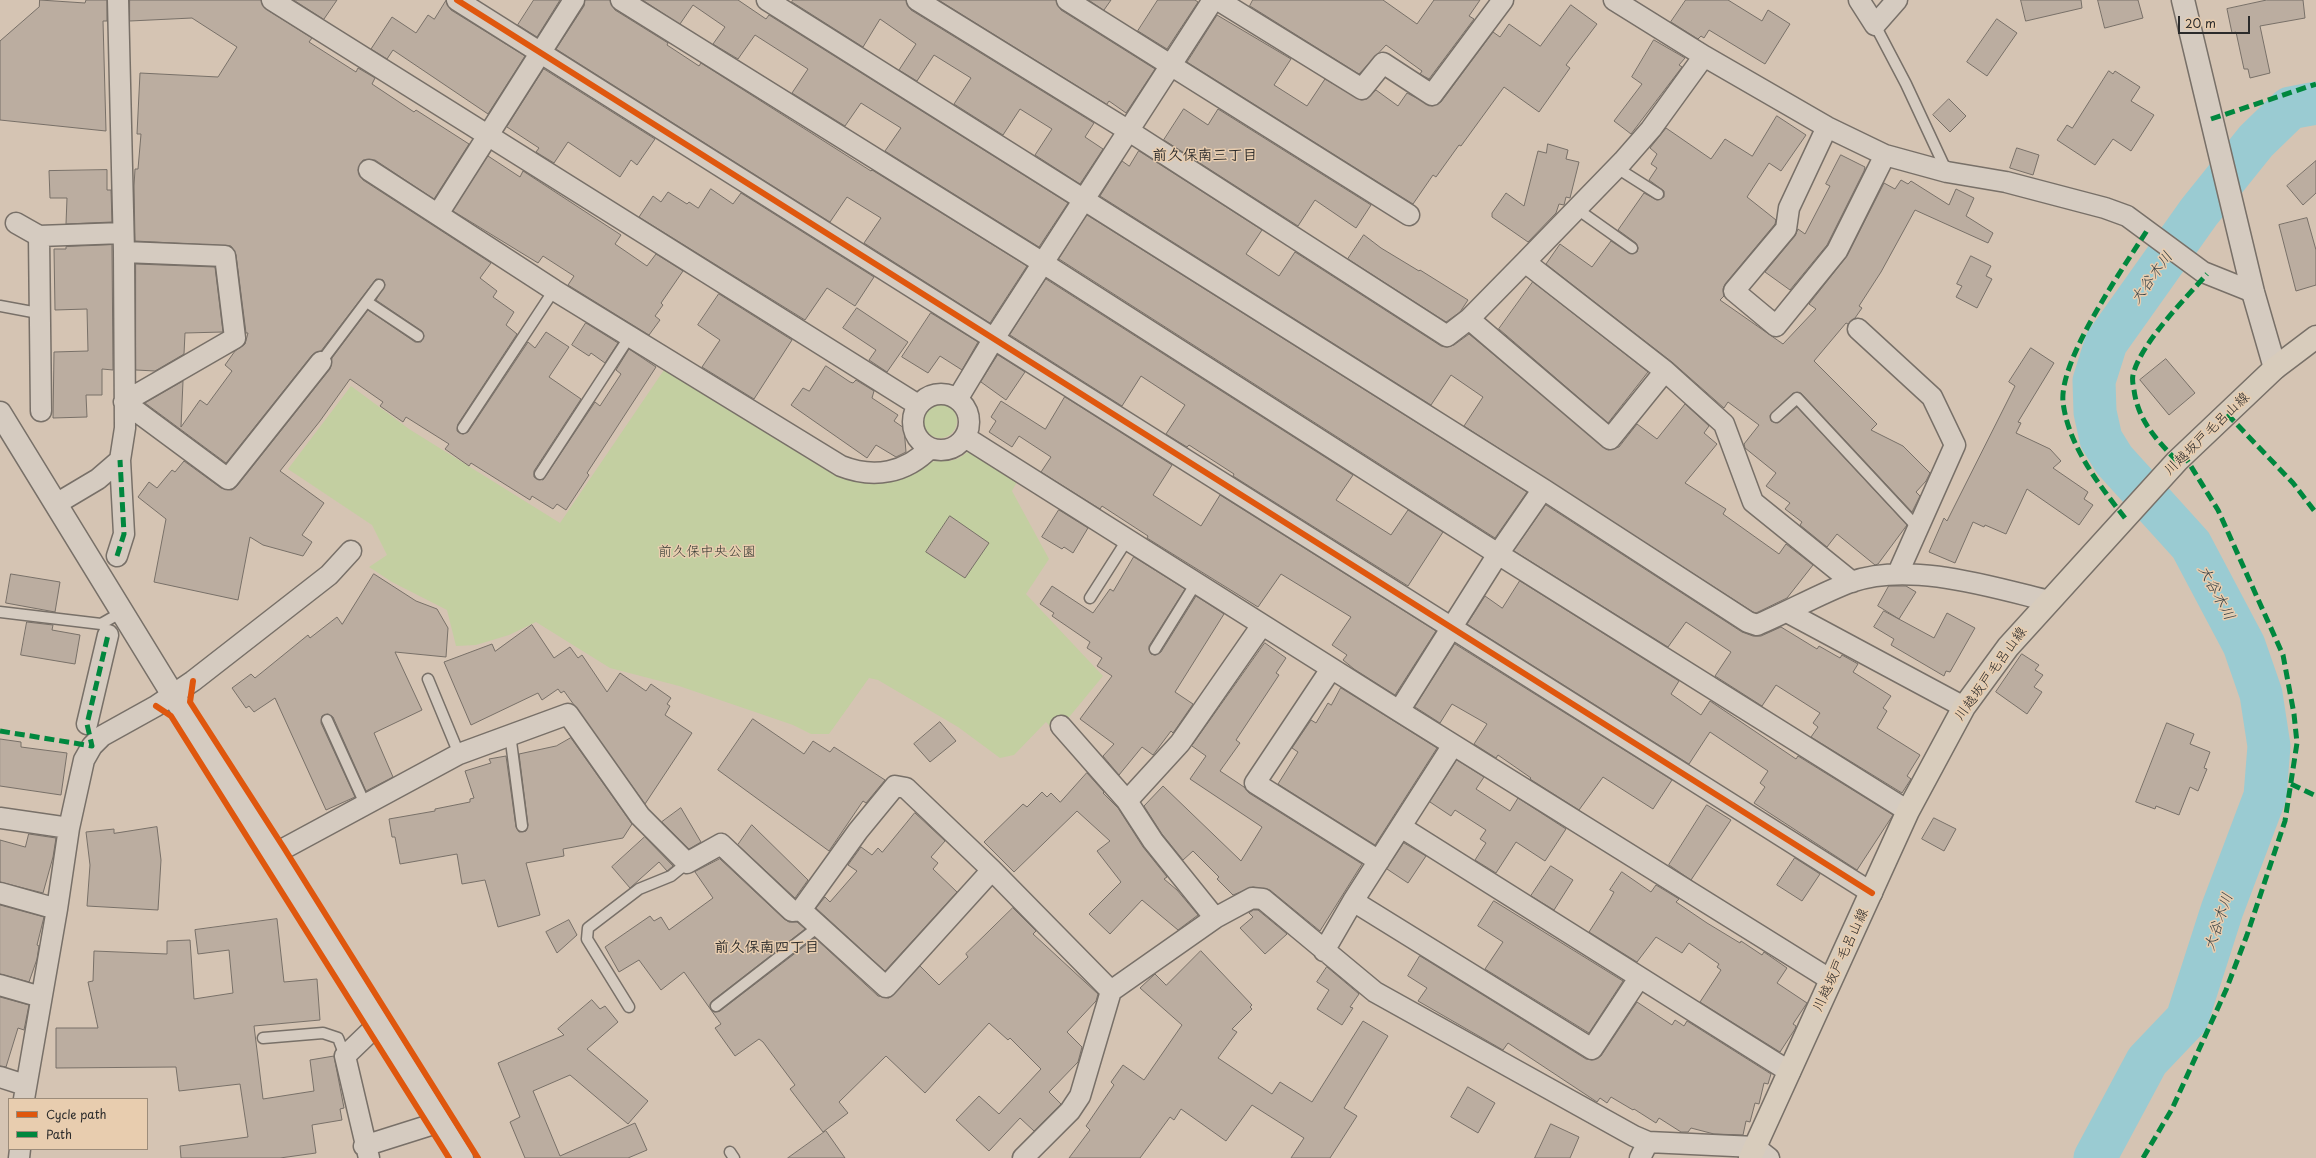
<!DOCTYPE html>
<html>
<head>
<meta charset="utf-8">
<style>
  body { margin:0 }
  #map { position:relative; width:2316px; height:1158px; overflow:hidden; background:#d5c4b3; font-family:"Playpen Sans",sans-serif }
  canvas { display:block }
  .legend { position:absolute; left:8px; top:1098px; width:140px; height:52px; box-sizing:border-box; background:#e8cdaf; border:1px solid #9c8c7a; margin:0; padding:5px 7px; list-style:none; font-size:12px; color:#2b2b2b }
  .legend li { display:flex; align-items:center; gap:8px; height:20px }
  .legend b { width:20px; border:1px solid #9c8c7a }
  .scale { position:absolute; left:2178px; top:16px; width:72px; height:18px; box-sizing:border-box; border:2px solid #2b2b2b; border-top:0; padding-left:5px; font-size:12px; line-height:14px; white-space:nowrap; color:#2b2b2b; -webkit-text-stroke:3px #e8cdaf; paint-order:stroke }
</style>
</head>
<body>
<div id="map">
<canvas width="2316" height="1158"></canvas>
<ul class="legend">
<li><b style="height:5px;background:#df570e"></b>Cycle path</li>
<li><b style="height:5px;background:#00873e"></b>Path</li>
</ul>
<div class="scale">20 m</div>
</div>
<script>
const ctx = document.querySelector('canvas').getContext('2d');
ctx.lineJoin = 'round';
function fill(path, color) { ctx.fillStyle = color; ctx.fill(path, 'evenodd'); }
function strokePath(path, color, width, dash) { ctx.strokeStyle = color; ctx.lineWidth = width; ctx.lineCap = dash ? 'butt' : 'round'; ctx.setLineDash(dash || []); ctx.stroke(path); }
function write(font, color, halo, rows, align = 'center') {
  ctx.font = font + ' "Playpen Sans","Klee One",sans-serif'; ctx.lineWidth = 3; ctx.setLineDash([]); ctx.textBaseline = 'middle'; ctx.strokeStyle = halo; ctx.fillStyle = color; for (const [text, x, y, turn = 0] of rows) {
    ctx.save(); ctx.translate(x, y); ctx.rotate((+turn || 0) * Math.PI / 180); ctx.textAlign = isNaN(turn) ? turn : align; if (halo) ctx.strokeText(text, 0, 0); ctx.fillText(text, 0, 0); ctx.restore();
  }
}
fill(new Path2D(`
  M666,367l183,111c20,4 39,6 58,-2 8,-3 15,-12 24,-14 20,-4 20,4 39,-12l48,30 -6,11 37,68 -23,35 77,82 -47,57 -10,-11 -32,33 -14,3 -42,-31 -80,-47 -9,-2 -40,56h-18l-18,-9 -114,-39 -69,-18 -74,-46 -27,13 -33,10 -20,1 -9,-36 -55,-28 -23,-15 18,-12 -15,-30 -84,-56 63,-83 58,43 151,94z
  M923 421a17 17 0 1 1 34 0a17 17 0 1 1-34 0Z`), '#c3cfa1');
strokePath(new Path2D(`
  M2095,1158l52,-97 40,-42 35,-109 43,-114 4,-50 -8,-52 -17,-49 -53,-100 -77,-85 -13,-21 -6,-27 -1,-31 12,-38 93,-131 57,-71 34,-33 26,-5`), '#9acbd2', 43);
const building = new Path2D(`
  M40,0l45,3 1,-3h21v21h-4l3,110 -106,-11v-79l39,-34z
  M130,0h131l5,9 46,29 -3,4 47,30 2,-4 17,10 -3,6 42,28 2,-2 53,34 -35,55 -59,-39h-12l-5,10 5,10 128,83 -11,15 17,13 -4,6 21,15 -8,13 11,9 -59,90 -1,7 6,3 5,-2 60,-90 7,6 11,-16 23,15 -20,30 32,22 -47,72v6l9,3 52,-78 5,4 21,-32 -5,-4 13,-21 27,18 -69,106 2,2 -23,35 -9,-6 -4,5 -21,-13 -2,4 -59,-37 -2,3 -24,-17 4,-5 -43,-27 -3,5 -23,-16 3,-4 -33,-23 -30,42 -40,50 44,32 -22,32 10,7 -9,14 -40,-11 -13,-8 -12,63 -84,-18 12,-63 -28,-22 11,-15 8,6 15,-18 3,2 9,-11 37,27 11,2 5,-4 93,-117 2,-11 36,-48 47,32h6l3,-6 -2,-5 -46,-31 9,-15 -2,-5 -7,-1 -55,72 -9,4 -86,108 -81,-60 38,-22 -2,46 19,-27 7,5 25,-34 -7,-6 10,-14 10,-7 3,-11h-2l-10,-78 -5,-9 -96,-5 -1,-55 1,-17h3l3,-35h-4l3,-61 78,4 19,-30 -45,-29 -62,3z
  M294,0h43l-13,19z
  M534,0h26l-23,37 -19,-12z
  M585,0h25l5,10 53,33 -1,2 32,21 2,-3 170,108 1,-1 155,96 -37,57 -126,-80 17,-25 -34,-21 -17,25 -274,-173 28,-43z
  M643,0h95l28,19 3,-4 299,188 -29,44 -154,-96 16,-23 -40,-25 -16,23 -53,-33 16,-24 -53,-34 -17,24 -25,-15 12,-17 -32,-22 -13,19z
  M793,0h113l5,10 183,113 -9,14 18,12 -23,35 -45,-29 17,-26 -32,-20 -17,26 -49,-31 17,-26 -37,-23 -17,26 -18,-11 17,-26 -36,-25 -17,28 -71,-45z
  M939,0h117l5,10 94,59 -29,44 -17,-12 -2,3z
  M1089,0h22l-7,10z
  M1158,0h37l3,2 -31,47 -29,-18z
  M1253,0h130l34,24 17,-24h46l-11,16 5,3 -45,60 -9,-5 2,-3 -36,-26 -27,29 -109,-68z
  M1686,0h42l34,21 6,-11 22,14 -25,40 -56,-34 -5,8 -3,-2 -3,3 -27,-17z
  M2021,0h60l1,8 -56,13z
  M2098,0h40l5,18 -38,10z
  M2267,0h36l2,18 -45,8 10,47 -20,5 -2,-9h-4l-8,-37 -4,1 -5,-24z
  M446,1l5,9 74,46 -37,58 -95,-64 -6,9 -16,-10 21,-32 24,16 12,-18 6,4z
  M1571,5l26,19 -31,41 4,3 -31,44 -35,-25 -43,59 -2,-1 -23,32 -3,-2 -20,29 -226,-142 30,-47 74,44 -17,26 33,21 18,-27 36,21 6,-1 9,-9 22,16 9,-13 25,13 9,-4 52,-70 7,5 9,-13 31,22z
  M1997,19l20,14 -30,43 -20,-14z
  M1654,40l31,18 -6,7 3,2 -51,67 -17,-13 28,-37 -10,-7z
  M544,69l111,70 -18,26 -6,-5 -11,17 -52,-35 -14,21 -18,-11 3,-4 -32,-21z
  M2109,71l4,3 2,-3 25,16 -9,14 23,14 -23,36 -18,-12 -18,26 -38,-25 10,-15 5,3z
  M1949,99l17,17 -16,16 -17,-17z
  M1184,109l24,16 10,-16 153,96 -15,23 -41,-28 -17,26 -134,-86z
  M1777,116l29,19 -25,36 -12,-8 -22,34 29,23 -1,4 -50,60 -2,5 1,7 -4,4 63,44 33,-35 -7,-5 38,-48 37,-73 11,6 6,-9 7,4 3,-3 38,24 7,-16 18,9 -8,18 27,17 -5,10 -73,-33 -34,62 -22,34 3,2 -7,10 -7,6 -2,-1 -32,38 63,63 -6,6 32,16 27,27 -4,8 -10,11 4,4 -8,16 -111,-119h-8l-23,22 1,6 7,2 19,-16 110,118 -29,39 -3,1 -38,-31 -10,13 -27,-22 2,-3 -17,-13 5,-6 -24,-17 10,-13 -31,-25 -1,-4 15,-19 -31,-23 -4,6 -52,-46 -126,-98 14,-20 32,23 19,-26 18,12 8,-1 1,-4 -2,-5 -18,-13 26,-37 13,7 7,-3v-6l-15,-11 8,-12 -6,-4 6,-10 -7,-6 16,-20 45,31 14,-20 27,17z
  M1548,144l20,6 -2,9 13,3 -9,36 -4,-1 -2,8 -5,-1 -3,9 -28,29 -36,-25v-4l14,-20 18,13 14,-55 8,2z
  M2017,148l22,7 -6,20 -23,-7z
  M1139,151l123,79 -16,24 33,22 16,-24 146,94 6,1 7,-2 15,-11 139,116 11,-3 18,-23 20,15 28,-35 24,22 -5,7 13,11 -32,39 41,26 -3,5 56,40 7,-10 27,21 -26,33 -31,15 -3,-1 -289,-186 19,-29 -32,-22 -20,30 -331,-209 22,-35 7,5z
  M1841,155l24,12 -1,4 -37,74 -37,45 -25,-18 30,-36 3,-7 7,5 25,-48 -4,-2z
  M488,156l32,21 3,-6 98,64 -6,9 32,22 9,-12 27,17 -22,32 2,2 -8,11 5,4 -11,15 -81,-50 6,-9 -31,-20 -5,7 -85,-52z
  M2316,161v32l-13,12 -16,-19z
  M107,170v20h4l1,32 -46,2 1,-26h-17l-1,-27z
  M711,189l22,15 8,-11 133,84 -19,29 -28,-18 -22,32 -166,-103 14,-21 8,6 7,-10 19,12 2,-2 9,6z
  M1087,215l440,277 -32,46 -436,-279z
  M2307,218l9,32v35l-20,6 -17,-66z
  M1364,235l17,13 38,23 1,-1 48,30 -8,12 -14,10 -98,-63z
  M112,245l1,125 -11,-1v26h-16l1,22 -34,1 1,-66 34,-1 -1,-42 -32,1 -1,-61h12v-2z
  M1971,256l20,10 -5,10 6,3 -15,29 -21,-11 6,-11 -5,-2z
  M136,264l79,3 8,65 -38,1 -1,21 -29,17 -19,-1z
  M1046,279l307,196 -17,25 55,35 17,-25 35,22 -35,54 -175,-110 1,-2 -45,-29 -2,2 -21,-13 19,-29 -44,-29 -19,30 -112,-71z
  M1533,282l115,90 -40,51 -109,-94z
  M719,294l73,46 -38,59 -52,-32 18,-27 -22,-15z
  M857,308l51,34 -21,30 -18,-12 7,-10 -33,-22z
  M931,313l47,29 -16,28 -22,-14 -12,17 -26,-16z
  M586,323l32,20 -13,20 -14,-10 -2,3 -17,-11z
  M2031,348l23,15 -36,59 3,1 -5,10 34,16 11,12 -8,7 35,24 -4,7 9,6 -14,20 -52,-36 -21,45 -21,-9 -1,2 -11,-5 -18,41 -26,-11 15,-34 3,3 68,-135 -6,-4z
  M998,355l27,17 -19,28 -25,-18z
  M2166,359l29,34 -26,22 -29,-35z
  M826,366l24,16 3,1 3,-3 18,11 -2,7 26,17 -4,6 10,7 2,24 -10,5 -20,-12 -9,13 -76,-53 12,-17 6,3z
  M1065,397l107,68 -19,30 48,31 19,-31 216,136 -41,64 -41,-26 -11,-9 4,-5 -15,-10 19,-28 -70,-43 -23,33 -111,-69 1,-2 -46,-30 -2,3 -59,-37 10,-15 -32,-21 -7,11 -23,-15 7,-11 -5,-4 10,-16 44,28z
  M1546,505l196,127 11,4h8l20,-9 36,22 2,-3 21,12 2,-3 16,9 -5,8 38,24 -8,12 4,3 -10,17 43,27 -13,21 4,3 -9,14 -91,-56 7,-10 -5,-4 7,-10 -44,-28 -14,21 -47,-30 16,-24 -45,-30 -18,25 -154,-96z
  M1059,510l29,18 -15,25 -9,-6 -2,2 -20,-12z
  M950,516l39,27 -24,35 -39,-26z
  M1134,557l51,32 -36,57v3l2,5 4,1 6,-3 35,-56 28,18 -49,78 18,12 -20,29 -2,-2 -18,24 -11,-8 -23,28 -16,-19 11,-12 -34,-25 32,-43 -15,-10 5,-8 -15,-10 3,-6 -38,-26 2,-3 -14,-9 12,-18 41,27 17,-24 3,2z
  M11,574l49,8 -5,30 -49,-9z
  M374,574l42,27 21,8 11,19 -2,29 -51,-5 27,58 -48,23 19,44 -27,14 -33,-74 -5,-3 -6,2 -1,7 34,74 -29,13 -51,-112 -21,14 -5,-6 -3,2 -14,-20 19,-14 4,4 53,-43 2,3 27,-21 5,7z
  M1520,581l159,100 -8,13 30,21 9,-14 86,58 2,-3 95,59 -36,55 -103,-67 11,-16 -5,-4 8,-12 -58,-39 -21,32 -222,-140 18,-28 17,12z
  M1889,586h17l10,6 -17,27 -21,-13z
  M1884,611l50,27 13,-25 28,15 -25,44 -4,-1 -2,5 -53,-31 3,-6 -20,-12z
  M27,622l26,3 -1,5 28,5 -5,29 -54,-9z
  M532,625l22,33 16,-11 8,11 4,-3 25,37 13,-19 26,18 5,-7 20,14 -4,6 3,2 -5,9 27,18 -47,71 -81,-113 -3,2 -3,-4 -16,11 -4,-7 -67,32 -27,-63 48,-18 3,7z
  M1265,643l21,15 -10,15 3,2 -43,65 4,3 -20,28 24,16 5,6 113,71 -42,67 -50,-41 -17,-3 -20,8 -16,-16 2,-2 -26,-26 -10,9 -21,-26 -18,-28 19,-20 78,75 21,-34 -72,-48 16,-23 -14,-10z
  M1455,644l217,136 -19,29 -50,-32 -24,33 -49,-31 1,-1 -33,-23 -2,3 -22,-14 13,-20 -35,-20 -12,19 -25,-16z
  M2022,654l17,11 -4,5 8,5 -9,12 8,5 -15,22 -31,-22z
  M1341,688l96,60 -62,97 -97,-61 20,-32 -6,-4 19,-28 5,3 12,-20 3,2z
  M753,719l51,35 9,-13 17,11 4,-5 51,33 -19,23 -3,-2 -34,50 -111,-81z
  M940,722l16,19 -26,21 -16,-18z
  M2167,723l27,11 -4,10 20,8 -6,16 3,1 -9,22 -8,-4 -11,28 -23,-9 -1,3 -19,-7z
  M571,738l61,86 -9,14 -60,11 1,7 -38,7 14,52 -42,12 -13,-47 -23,4 -5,-30 -57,10 -5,-27h-3l-3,-18 46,-8v-2l35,-7v-3l4,-1 -9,-27 26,-8 -2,-4 17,-3 10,71 3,5 7,-1 2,-6 -9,-71 37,-8z
  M0,739l21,3v5l46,6 -6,42 -61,-9z
  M1457,760l27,17 -8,12 34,22 8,-13 48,31 -21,32 -29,-19 -20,31 -21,-13 11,-17 -6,-4 6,-9 -31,-20 -4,6 -21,-14z
  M1087,773l17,19 -1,1 15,15 25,39 24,30 -3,2 13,11 21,25 -20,15 -36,-30 -32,34 -21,-20 32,-32 -24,-31 13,-10 -33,-30 -63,61 -30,-30 39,-38 4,3 15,-15 5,5 4,-4 9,9z
  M1707,805l24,15 -40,60 -22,-15z
  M681,808l20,34 -12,7 -27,-27z
  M915,813l30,28 -14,16 7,6 -5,6 24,23 -72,79 -69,-63 9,-11 5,5 27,-31 -9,-6 13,-18 11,8 6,-7 4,4z
  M1934,818l22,11 -12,22 -22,-12z
  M752,825l56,55 -13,18 -57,-53z
  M157,827l4,33 -3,50 -71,-4 3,-41 -4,-33 28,-3v4z
  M29,834l27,4 -3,19 -10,36 -43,-11v-42l25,7z
  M645,837l28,29 -6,5 -8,-9 -29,26 -18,-21z
  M1404,843l22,13 -18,27 -21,-14z
  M1795,858l25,16 -18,27 -25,-16z
  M720,859l64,60 5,3h8l8,7 -93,72 -2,3 1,6 -27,-38 -23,18 -22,-30 -20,12 -14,-25 45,-31 4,5 7,-4 8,13 44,-32 -18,-26z
  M1551,866l22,14 -19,30 -23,-14z
  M1622,872l29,20 5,-7 23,14 -3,3 31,21 33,20 1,-2 21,14 2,-3 23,16 -10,15 30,20 -14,21 3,2 -1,3 -15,23 -80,-50 21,-32 -4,-3 2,-3 -30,-21 -7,10 -26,-16 -19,25 -48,-30 20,-31 5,-9 -4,-2z
  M1494,901l129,80 -34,52 -104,-64 18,-27 -25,-16z
  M0,905l44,12 -7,28 2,1 -2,13 -8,23 -29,-8z
  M1013,908l23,23 -3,3 65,60 -2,7 -29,31 15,15 -4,15 -29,30 12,12 -27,27 -14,-13 -31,33 -33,-31 23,-24 20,18 42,-45 -31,-31 -2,2 -19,-17 -64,70 -39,-37 -47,46 9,11 -25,19 -33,-43 5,-4 -32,-43 -4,-3 -24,17 -20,-28 6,-4 -10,-14 3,2 6,-1 95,-73 63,58 11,2 31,-32 19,19 29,-28 -2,-3z
  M1254,910h4l29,24 -22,20 -25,-26 13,-11 -4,-4z
  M277,919l7,63 33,-3 3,41 -66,6 9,73 51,-8 -4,-31 24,-4 10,52 -4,1 2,11 -30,5 4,28 -36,5h-99l-1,-12 68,-9 -8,-53 -61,7 -3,-24 -120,1v-40h42l-10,-46 5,-1 1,-30 73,3v-13l23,-1 4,59 39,-6 -4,-43 -31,4 -3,-24z
  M569,920l8,15 -20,18 -11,-21z
  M1201,951l51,54 -2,2 2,2 -20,20 5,3 -19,26 54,36 8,-12 32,20 51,-81 25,15 -44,72 13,8 -27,42h-39l13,-20 -52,-33 -26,36 -45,-32 -7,11 -4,-3 -30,41h-71l21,-28 -4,-4 28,-41 -3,-3 12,-17 21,15 38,-55 -42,-37 15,-14 11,11z
  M1420,956l166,103 6,1 9,-4 36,-54 35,23 3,-5 9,6 3,-5 84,53 -3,10 -4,-1 -5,21 -4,-1 -5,19 -4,-1 -3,14 -29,-1 -23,-6 -3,4h-7l-22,-14 -3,5 -22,-14 -1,1 -22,-13 -4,6 -7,-5 -3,4 -89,-59 -5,7 -85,-49 9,-13 -19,-12z
  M1327,967l32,27 -9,13 3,1 -11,17 -25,-16 12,-19 -12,-8z
  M0,997l29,8 -5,25 -6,-2 -12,39 -6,-1z
  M592,1000l8,9 5,-3 13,16 -31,27 61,52 -20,23 -58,-49 -37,16 27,65 75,-33 12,27 -19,8h-103l-15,-36 10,-5 -22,-54 66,-28 -6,-6z
  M1468,1087l27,16 -17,30 -27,-16z
  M1551,1124l28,13 -9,21h-35z
  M826,1131l19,27h-57z`);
fill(building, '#bbada0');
strokePath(building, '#787068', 1);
const lane = new Path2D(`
  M1875,25l31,59 41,88
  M1617,168l41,26
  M1577,209l55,39
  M367,302l51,34
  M0,306l38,7
  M321,362l58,-77
  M1776,417l21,-19 121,130
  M463,428l91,-138
  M540,474l90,-138
  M1090,598l37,-58
  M0,612l101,12 21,-12
  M1155,649l41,-66
  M428,679l31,75
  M327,720l38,84
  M510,734l12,92
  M716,1006l102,-79
  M629,1007l-42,-68 1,-11 51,-39 32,-13 16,-13
  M263,1038l60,-5 15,5 7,18
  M730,1152l4,6`);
const street = new Path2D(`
  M272,0l646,405
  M457,0l1415,893
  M621,0l422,263 455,291 410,257
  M767,0l776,489 205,133 9,3c31,-13 62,-31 94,-43 58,-21 141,5 198,19
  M917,0l212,131 318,205 22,-17 56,-57 98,-101 28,-32 53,-73
  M1067,0l342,215
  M1218,0l144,89 21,-26 49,32 71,-95
  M1614,0l90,56 123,71 58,28 62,17 59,10 99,26 22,8 76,56 50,20
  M1859,0l16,25 22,-25
  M1827,127l-38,81 -3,21 -52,62 42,35 61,-75 48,-96
  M369,170l185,120 287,176c33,13 65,7 89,-18
  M438,214l136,-214
  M16,223l23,13
  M124,252l101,4 10,82 -111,64 104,77 93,-117
  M1525,262l140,109 59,53 29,78 99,80
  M1469,319l141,120 55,-68
  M1858,329l74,68 23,48 -57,128
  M913 422a28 28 0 1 1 56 0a28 28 0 1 1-56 0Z
  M958,398l35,-58 220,-340
  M41,411l-2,-175 84,-3
  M965,437l434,274 432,269
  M56,504l42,-25 22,-19 5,-32 -1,-176 -6,-252
  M117,556l7,-22 -4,-74
  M1787,612l177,95
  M1331,669l-76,114 124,78
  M1399,711l99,-157 45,-65
  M87,724l21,-89
  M1061,726l66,75 26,40 62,77
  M1127,801l53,-58 82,-118
  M0,818l69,10
  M1401,827l389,245
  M272,855l187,-101 109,-40 72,102 47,47 34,-19 71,67 9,-1 85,77 106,-117
  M0,893l57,16
  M1353,901l239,148 47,-71
  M801,910l57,-79 37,-45 11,2 86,82 119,121
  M1324,951l29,-50 100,-156
  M0,985l41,12
  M0,1077l25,8
  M24,1099l33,-190 12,-81 15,-68 8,-14 10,-10 54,-30 37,-25 136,-106 22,-24
  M364,1146l76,-24
  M19,1158l1,-9
  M369,1158l-24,-102 26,-25 9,-5
  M1023,1158l47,-47 10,-15 31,-105 104,-73 37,-20 11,1 112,93 259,144 14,6 107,5 14,11
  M1640,1158l8,-16`);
const secondary = new Path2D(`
  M2183,0l70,292 22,76
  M0,413l173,282 289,463`);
const primary = new Path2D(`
  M1750,1158l158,-347 56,-104 44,-60 169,-186 98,-93 41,-31`);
strokePath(lane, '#787068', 13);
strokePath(street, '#787068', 23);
strokePath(secondary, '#787068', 25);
strokePath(primary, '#787068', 25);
strokePath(lane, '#d5cbc0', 10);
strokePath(street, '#d5cbc0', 20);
strokePath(secondary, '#d5cbc0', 22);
strokePath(primary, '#d8ccbc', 22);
strokePath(new Path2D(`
  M2211,119l105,-35
  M2227,414l66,69 23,30
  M2177,461c-20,-21 -39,-40 -43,-71 -1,-5 -2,-11 -1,-15 7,-31 52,-76 74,-101
  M2125,518c-26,-33 -57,-73 -62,-116 -4,-43 61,-135 85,-173
  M117,556l7,-22 -4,-74
  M0,731l92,15 -5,-22 21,-89
  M2291,784l25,12
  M2143,1158l29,-49 54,-119 21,-55 38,-114 12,-78 -3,-29 -11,-59 -65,-145 -34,-55`), '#00873e', 5, [10, 5]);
strokePath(new Path2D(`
  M457,0l1415,893
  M193,681l-3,21 94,146 194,310
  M156,706l15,10 278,442`), '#df570e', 6);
write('14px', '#2b2b2b', '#e8cdaf', [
  ["川越坂戸毛呂山線",2207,434,-44],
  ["川越坂戸毛呂山線",1991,674,-54],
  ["川越坂戸毛呂山線",1841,960,-65]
]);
write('14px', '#393c35', '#e8cdaf', [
  ["前久保中央公園",707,552]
]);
write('bold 15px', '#2b2b2b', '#e8cdaf', [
  ["前久保南三丁目",1205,156],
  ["前久保南四丁目",767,948]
]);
write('italic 15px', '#384346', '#e8cdaf', [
  ["大谷木川",2152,278,-54],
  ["大谷木川",2216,593,62],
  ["大谷木川",2219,922,-71]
]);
</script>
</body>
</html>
